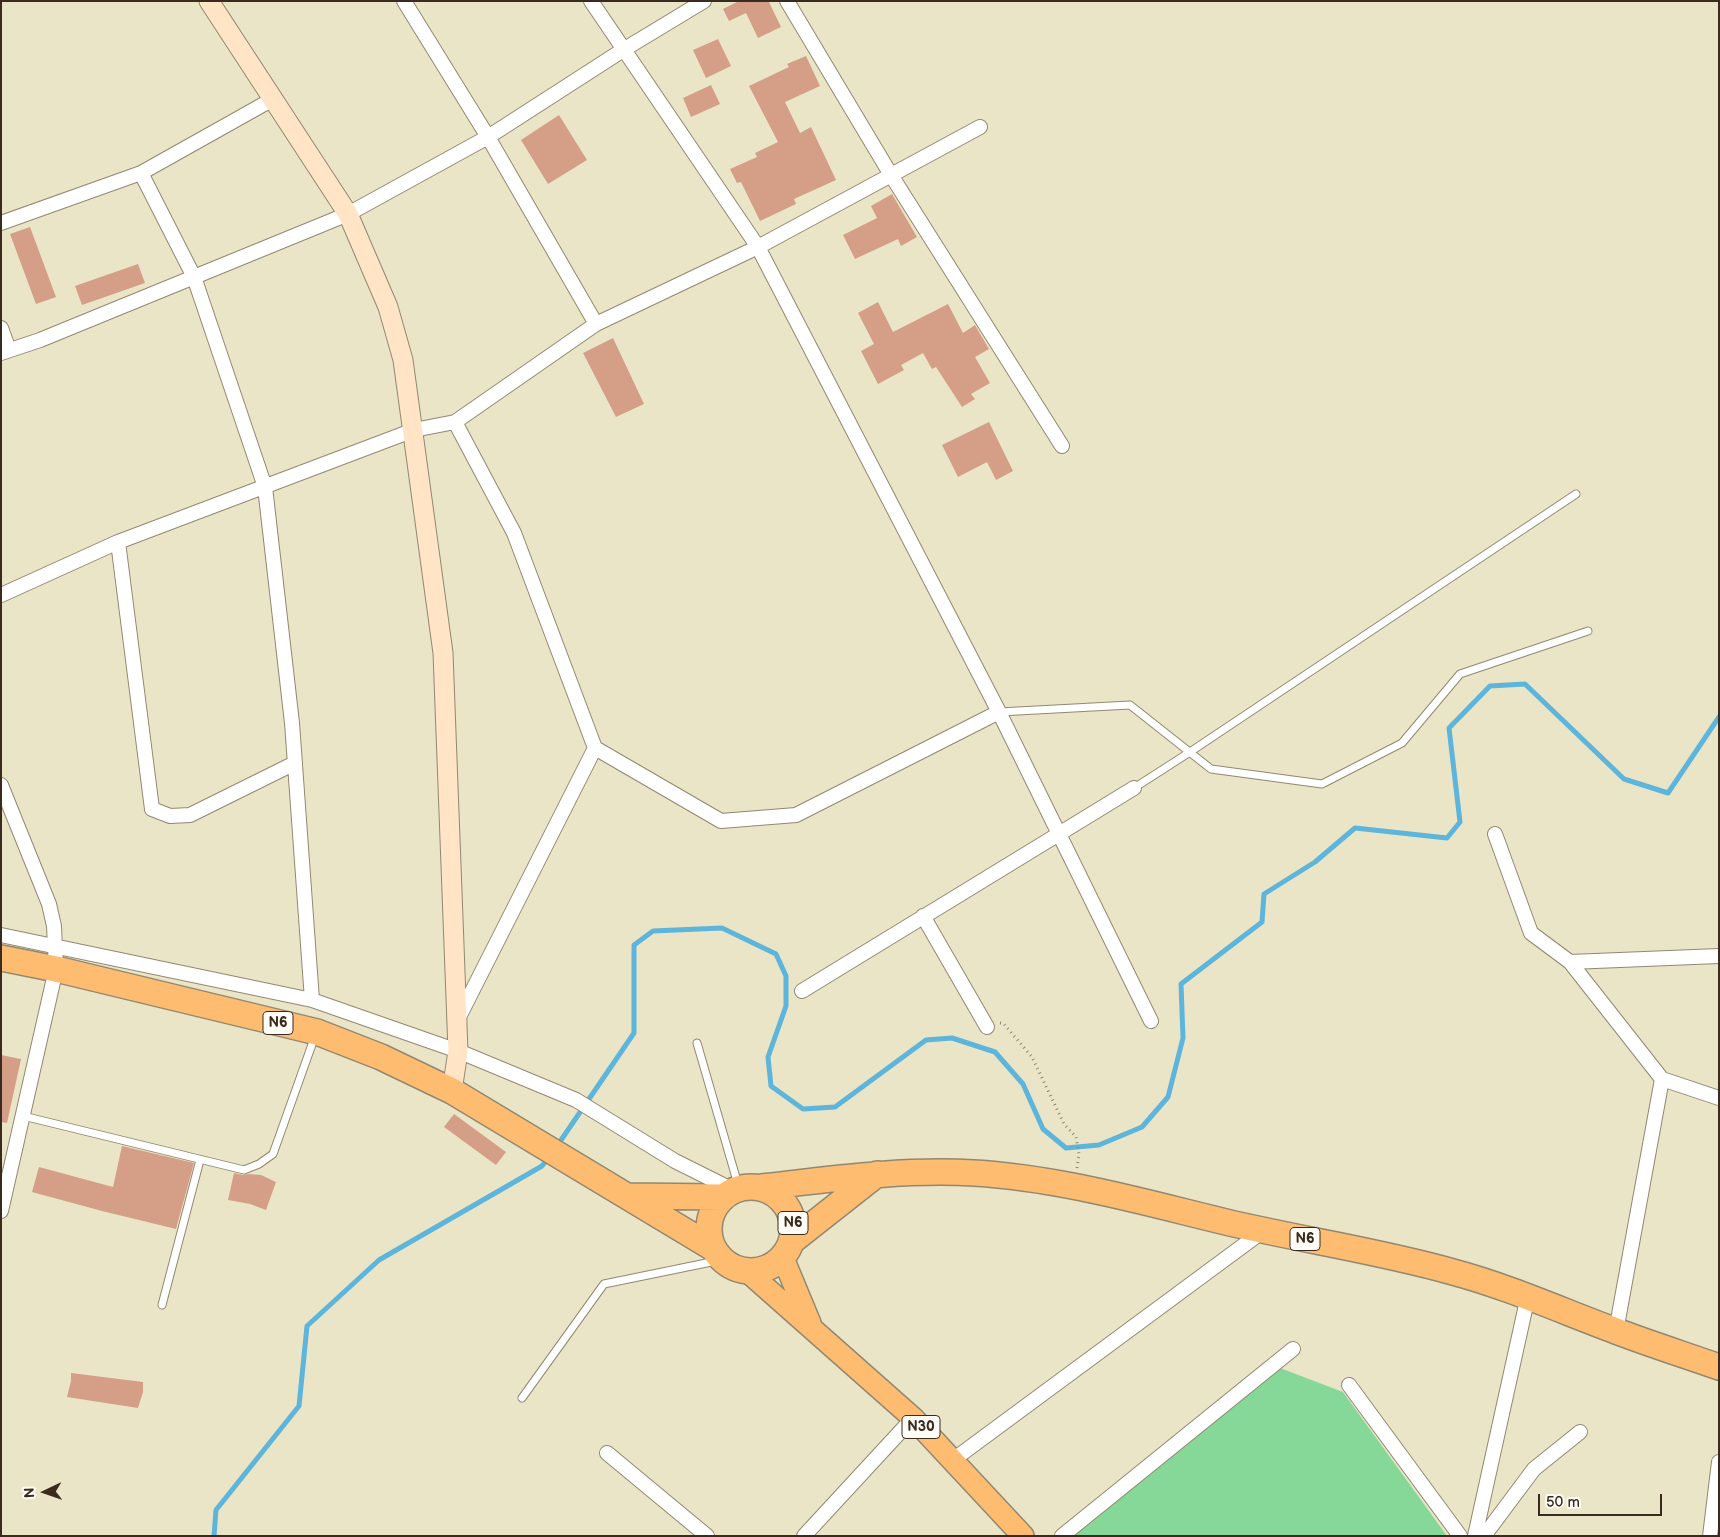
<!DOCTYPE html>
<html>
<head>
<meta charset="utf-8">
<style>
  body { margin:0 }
  #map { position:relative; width:1720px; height:1537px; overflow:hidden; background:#eae5c7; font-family:"Balsamiq Sans",sans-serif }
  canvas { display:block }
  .frame { position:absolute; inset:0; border:2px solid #3b2a1e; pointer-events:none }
  .north { position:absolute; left:20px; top:1467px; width:50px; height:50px; -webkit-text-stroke:4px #fdfcf7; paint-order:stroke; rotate:267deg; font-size:14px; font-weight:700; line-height:20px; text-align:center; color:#3b2a1e }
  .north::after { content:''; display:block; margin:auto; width:18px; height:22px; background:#3b2a1e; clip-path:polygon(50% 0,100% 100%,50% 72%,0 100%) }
  .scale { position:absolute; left:1538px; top:1494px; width:124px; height:22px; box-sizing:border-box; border:2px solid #3b2a1e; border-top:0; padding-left:6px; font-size:15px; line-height:18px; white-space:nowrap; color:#3b2a1e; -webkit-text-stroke:4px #fdfcf7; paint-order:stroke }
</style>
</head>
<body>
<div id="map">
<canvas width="1720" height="1537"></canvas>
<div class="frame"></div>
<div class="north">N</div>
<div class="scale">50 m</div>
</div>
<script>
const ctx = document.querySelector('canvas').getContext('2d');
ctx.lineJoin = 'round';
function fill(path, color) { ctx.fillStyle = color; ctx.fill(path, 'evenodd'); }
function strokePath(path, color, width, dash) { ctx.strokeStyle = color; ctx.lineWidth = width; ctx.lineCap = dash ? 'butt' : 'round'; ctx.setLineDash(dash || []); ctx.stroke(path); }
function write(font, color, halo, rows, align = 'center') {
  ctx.font = font + ' "Balsamiq Sans",sans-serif'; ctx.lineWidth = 4.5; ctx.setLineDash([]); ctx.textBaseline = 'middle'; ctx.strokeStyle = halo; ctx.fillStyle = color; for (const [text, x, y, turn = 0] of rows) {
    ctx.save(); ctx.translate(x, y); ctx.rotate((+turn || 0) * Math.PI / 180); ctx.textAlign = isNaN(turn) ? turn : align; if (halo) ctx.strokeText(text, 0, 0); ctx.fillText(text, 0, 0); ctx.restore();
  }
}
fill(new Path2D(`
  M1280,1368l63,24 104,144h-374z`), '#86d899');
strokePath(new Path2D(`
  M557,1146l77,-113v-88l19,-14 69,-3 54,26 10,22v30l-18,51 3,29 32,23 32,-2 91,-67 26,-2 43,14 28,32 20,45 23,19 33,-3 43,-18 26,-30 15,-59 -2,-54 81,-62 2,-28 51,-32 40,-34 92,10 13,-16 -11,-94 41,-42 35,-2 99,95 44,14 51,-76
  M214,1536l2,-26 83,-104 8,-80 72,-66 163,-94 7,-9`), '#5eb5db', 5);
fill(new Path2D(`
  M739,1h31l-1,1 12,25 -23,11 -12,-25 -17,8 -6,-12z
  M718,39l13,27 -25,12 -13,-28z
  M806,56l14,30 -35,16 15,31 11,-6 25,53 -42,19 2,5 -36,17 -19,-39 -4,1 -7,-14 27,-12 -2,-4 23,-11 -29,-56 40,-19 -2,-3z
  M711,85l9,19 -29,13 -8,-19z
  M559,115l28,45 -39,24 -27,-44z
  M892,194l25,43 -16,9 -3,-7 -43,20 -12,-24 34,-17 -6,-12z
  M30,227l26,70 -20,7 -26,-70z
  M138,264l7,19 -63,22 -7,-19z
  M878,302l15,30 55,-28 15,29 12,-8 14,24 -14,8 15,26 -19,11 4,5 -13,8 -26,-40 -4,2 -9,-16 -22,12 3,5 -26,14 -17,-33 13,-7 -16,-31z
  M613,338l31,66 -28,13 -33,-64z
  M989,422l24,49 -17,9 -9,-18 -29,15 -16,-32z
  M1,1055l20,4 -14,64 -6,-1z
  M454,1114l52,38 -10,13 -52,-38z
  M122,1146l72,17 -18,66 -74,-18 -70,-19 7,-25 74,20z
  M234,1173l9,2 6,-1 12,1 15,7 -10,28 -16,-6 -22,-4z
  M71,1373l72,9v10l-5,16 -71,-11 4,-16z`), '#d49f86');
const lane = new Path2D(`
  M999,712l131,-7 81,64 111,15 80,-41 58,-69 128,-43
  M1134,788l56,-36 386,-258
  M697,1043l42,145
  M23,1116l221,54 15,-6 14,-10 42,-118
  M162,1305l38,-145
  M522,1398l82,-114 117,-24`);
const street = new Path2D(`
  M404,1l84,136 108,187
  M591,1l167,246 241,465 152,309
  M787,1l104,174 171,271
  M141,173l53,104 71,210 27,236 20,277
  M1,223l140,-50 132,-74
  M1,328l8,22
  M1,353l39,-13 308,-126 140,-77 135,-87 81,-49
  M455,422l59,111 81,215 -138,273
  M118,542l34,267 18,7 20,-1 105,-52
  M1,595l117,-53 296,-112 41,-8 141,-98 162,-77 222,-120
  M595,748l126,73 75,-6 203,-103
  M1,785l48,119 5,22 2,43 -55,242
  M1495,834l36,99 39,29 92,117 -46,252
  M923,916l64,111
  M1,935l311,65 146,51 118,49 99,61 58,29
  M1570,962l149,-6
  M802,991l332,-203
  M1662,1079l57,19
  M1349,1385l111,151
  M607,1453l100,83
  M953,1460l310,-229
  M804,1536l109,-118
  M1062,1536l231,-187
  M1475,1536l53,-240
  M1484,1536l50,-67 46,-37
  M1710,1536l9,-74`);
const secondary = new Path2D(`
  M209,1l139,213 40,93 15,53 40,293 15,398 -6,40`);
const primary = new Path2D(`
  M783,1258l27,65
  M748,1272l165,146 110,118`);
const highway = new Path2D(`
  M1,958l55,11 261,63 64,25 71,34 261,157
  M709 1229a42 42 0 1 1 84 0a42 42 0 1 1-84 0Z
  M762,1187c70,-8 141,-18 212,-14 85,5 169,29 252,49 76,18 153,29 227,50 56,15 109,39 163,59 34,13 69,24 103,36
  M627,1196l95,1
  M792,1241l85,-67`);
strokePath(lane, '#928872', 9);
strokePath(street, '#928872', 16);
strokePath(secondary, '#928872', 21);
strokePath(primary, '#928872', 24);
strokePath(highway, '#928872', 28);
strokePath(new Path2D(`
  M1000,1023h3l29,34 32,67 12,13 3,17 -2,14`), '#928872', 3, [1, 4]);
strokePath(lane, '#fff', 7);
strokePath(street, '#fff', 14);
strokePath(secondary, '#ffe4c6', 19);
strokePath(primary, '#febc70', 21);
strokePath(highway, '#febc70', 25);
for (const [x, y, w] of [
  [278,1023,30],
  [793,1223,30],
  [1305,1239,30],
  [921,1427,38]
]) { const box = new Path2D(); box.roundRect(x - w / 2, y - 11.5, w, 23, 4); ctx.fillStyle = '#fdfcf7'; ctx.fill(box); strokePath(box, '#3b2a1e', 1); }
write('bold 14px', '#3b2a1e', null, [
  ["N6",278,1023],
  ["N6",793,1223],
  ["N6",1305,1239],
  ["N30",921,1427]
]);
</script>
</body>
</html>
